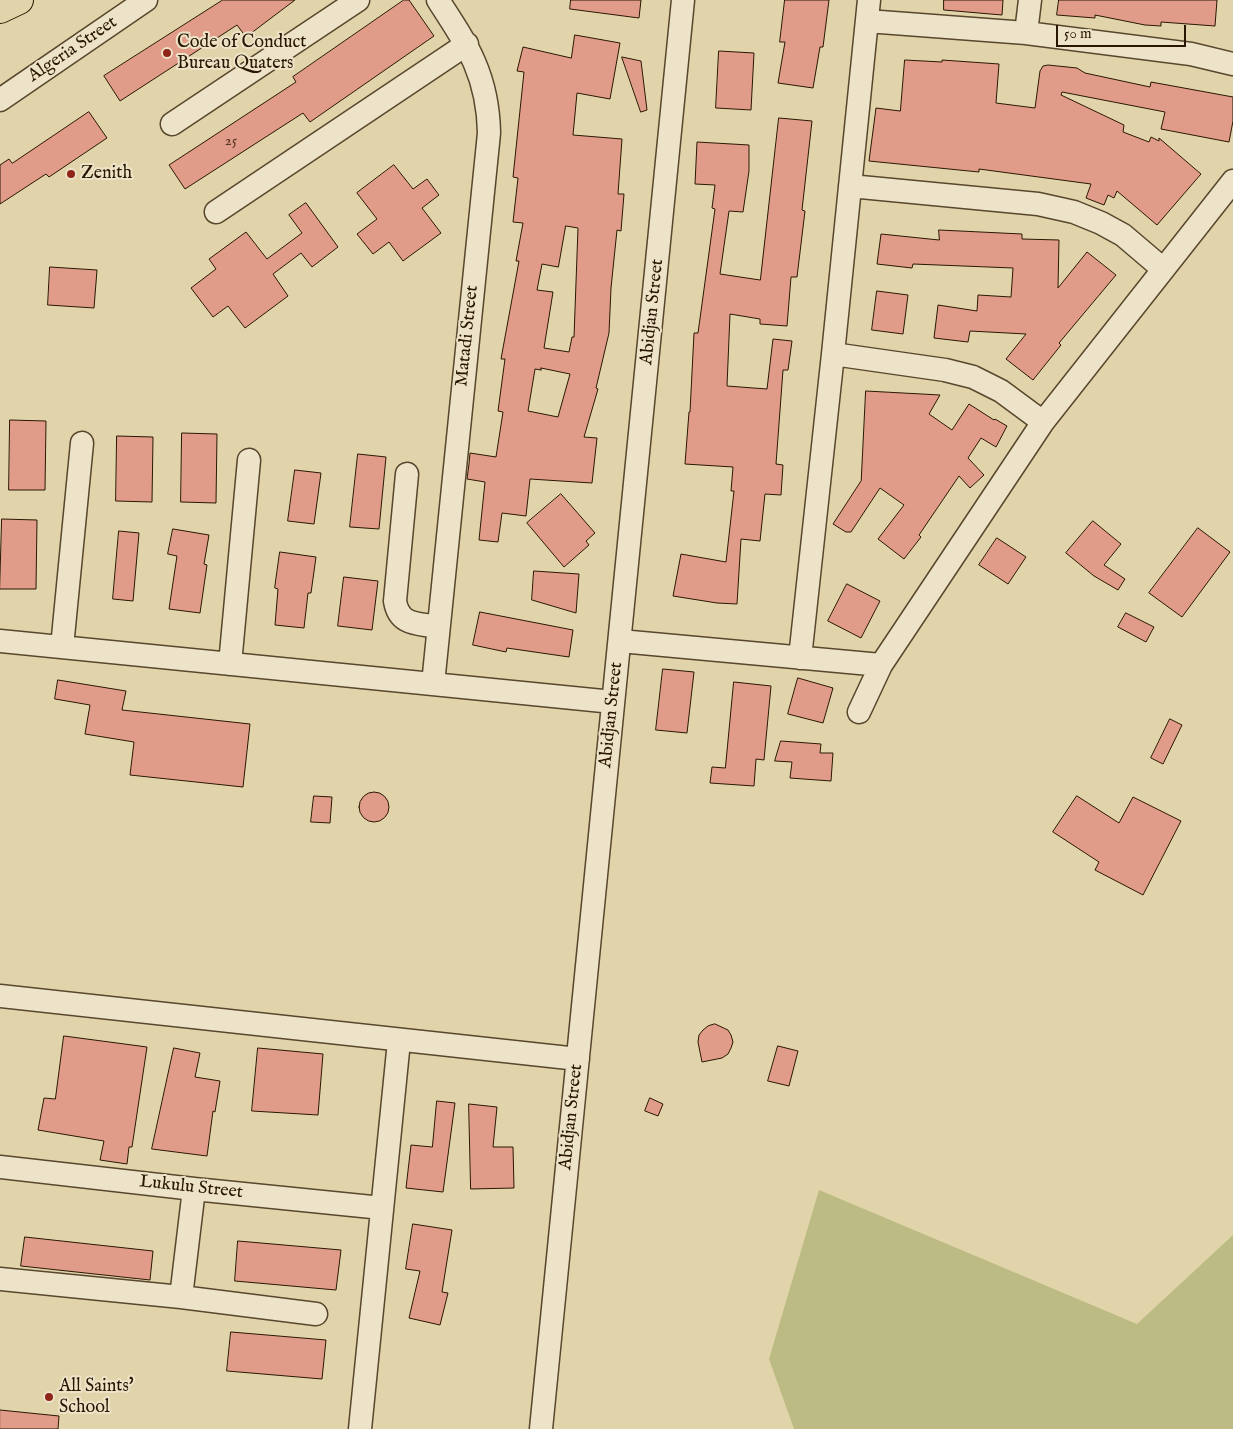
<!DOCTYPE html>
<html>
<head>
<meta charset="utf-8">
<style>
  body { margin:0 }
  #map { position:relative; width:1233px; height:1429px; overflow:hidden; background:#e2d4aa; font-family:"IM FELL English",serif }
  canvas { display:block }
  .scale { position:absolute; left:1056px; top:25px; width:130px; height:22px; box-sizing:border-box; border:2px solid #2a1703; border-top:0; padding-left:6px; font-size:15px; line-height:18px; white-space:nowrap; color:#2a1703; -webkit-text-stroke:4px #ece3c8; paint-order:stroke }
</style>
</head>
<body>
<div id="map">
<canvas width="1233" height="1429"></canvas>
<div class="scale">50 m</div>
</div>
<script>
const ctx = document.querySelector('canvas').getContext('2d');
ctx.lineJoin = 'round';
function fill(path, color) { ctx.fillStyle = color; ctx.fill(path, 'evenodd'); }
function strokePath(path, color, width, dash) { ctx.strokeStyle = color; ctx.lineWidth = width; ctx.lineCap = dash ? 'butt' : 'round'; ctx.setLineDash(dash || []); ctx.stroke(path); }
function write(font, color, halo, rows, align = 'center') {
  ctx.font = font + ' "IM FELL English",serif'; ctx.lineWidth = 4; ctx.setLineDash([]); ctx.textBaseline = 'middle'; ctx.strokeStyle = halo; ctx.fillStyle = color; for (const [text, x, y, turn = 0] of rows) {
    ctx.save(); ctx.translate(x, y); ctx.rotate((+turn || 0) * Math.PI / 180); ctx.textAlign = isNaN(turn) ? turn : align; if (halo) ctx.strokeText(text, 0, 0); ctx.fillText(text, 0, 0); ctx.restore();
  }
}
fill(new Path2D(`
  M819,1190l318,134 96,-89v194h-439l-25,-70z`), '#bbbb83');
const building = new Path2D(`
  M223,0h72l-49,37 -9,-12 -117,76 -16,-25z
  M404,0h5l25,36 -124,86 -7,-9 -118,76 -16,-24 127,-83 -3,-5z
  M571,0h70l-2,18 -69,-9z
  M785,0h44l-6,47h-3l-7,41 -35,-5 7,-41h-5z
  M944,0h59l-1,15 -58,-5z
  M1059,0h158l-2,26 -54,-4v4l-16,-1 -50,-10v3l-38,-3z
  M575,35l45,8 -10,56 -33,-6 -4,42 49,4 -4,55h6l-3,37 -4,-1 -6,58 -2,45 -13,55 2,1 -14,48 13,1 -5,45 -62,-4 -4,37 -24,-3 -4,29 -19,-2 6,-58 -18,-3 2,-15 1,-11 26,4 7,-45 -5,-1 7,-52h-4l18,-98h-3l7,-38 -10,-1 5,-44 -5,-1 11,-105 -7,-1 6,-24 48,11zM566,226l12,2 -4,109h-2l-3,15 -25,-4 9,-56 -16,-2 5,-26 16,3zM541,368l29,6 -12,43 -30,-6 7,-42 6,1z
  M719,51l35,2 -3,57 -35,-2z
  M622,57l19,4 6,49 -6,2z
  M905,60l37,2v-2l57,4 -3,39 39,5 5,-37 3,-5 5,-1 29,3 8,5 65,14 1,-5 82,15v24l-4,21 -68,-13 4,-17 -103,-20 -1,3 63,30 -1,7 26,10 2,-5 8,4v-3l42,36 -44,51 -40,-34 -3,7 -6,-3 -4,10 -18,-7 5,-14 -112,-15v3l-110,-11 7,-53 24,3z
  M89,112l18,26 -58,39 -3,-3 -46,30v-39l9,-6 3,4z
  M779,118l33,3 -10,89 3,1 -8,66h-6l-4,49 -27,-2v-5l-30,-5 -3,72 40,3 6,-50 19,2 -4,29h-5l-7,94 7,1 -2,30 -16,-1 -5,47 -19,-2 -4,65 -20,-1 -44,-7 8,-42 45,8 8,-71h-3l2,-24 -48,-3 4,-52h1l4,-79h4l17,-124 -3,-1 3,-23 -20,-1 2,-42 52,3v26l-6,41 -14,-1 -9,63 40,6z
  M394,165l19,24 14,-10 12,16 -17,13 19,25 -38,28 -14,-19 -16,12 -16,-20 20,-15 -20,-26z
  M306,203l32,44 -26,20 -11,-14 -28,21 15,22 -43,32 -17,-22 -15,11 -22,-29 25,-19 -7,-10 37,-27 21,27 35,-26 -13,-18z
  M939,230l83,4v5l37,1 -1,48 29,-36 29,23 -57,68 2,2 -28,35 -27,-21 20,-25 -56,-3 -2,11 -34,-4 4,-33 39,6 1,-16 33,2 2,-29 -100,-4 -1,4 -35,-4 4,-30 58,6z
  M50,267l47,3 -3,38 -46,-3z
  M877,291l31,4 -5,39 -31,-4z
  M866,391l74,4 -11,19 23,16 17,-26 25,16 1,-1 12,7 -11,21 -15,-9 -13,20 16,17 -14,13 -11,-12 -40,59 2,2 -17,22 -26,-20 26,-34 -24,-17 -29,44h-5l-13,-8 28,-43z
  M10,420l36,1 -1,69h-36z
  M182,433l35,1 -1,69 -35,-1z
  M117,436l36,1 -1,65 -36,-1z
  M358,454l28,3 -7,72 -29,-2z
  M295,470l26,3 -7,51 -26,-3z
  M561,494l34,39 -9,8 3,4 -25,22 -37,-44z
  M2,519l35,1 -1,69h-36z
  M1093,521l28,23 -17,21 21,14 -7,11 -24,-14 -28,-23z
  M1198,528l32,24 -48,65 -33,-24z
  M173,529l36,6 -5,29 3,1 -7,48 -31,-4 8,-53 -9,-2z
  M119,531l20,2 -6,68 -20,-2z
  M997,538l29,19 -18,27 -29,-19z
  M280,552l36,5 -5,36h-3l-4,35 -29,-3 3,-36 -3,-1z
  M534,571l45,3 -3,39 -44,-13z
  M344,577l34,4 -6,49 -34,-4z
  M847,584l33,17 -19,37 -33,-17z
  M480,612l93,18 -4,27 -62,-9 -1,4 -33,-7z
  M1126,613l28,14 -8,15 -28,-15z
  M663,669l31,3 -7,61 -31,-3z
  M798,678l35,10 -10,35 -35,-9z
  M58,680l68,11 -4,19 128,14 -7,63 -113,-12 4,-33 -49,-8 5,-29 -35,-6z
  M734,682l37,4 -7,74 -8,-1 -2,27 -44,-3 2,-16 13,1z
  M1170,719l12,6 -19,39 -12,-6z
  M781,741l40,3 -1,9h13l-2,28 -41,-3 2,-16 -17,-1z
  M359 807a15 15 0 1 1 30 0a15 15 0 1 1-30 0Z
  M314,796l18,1 -2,26 -19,-1z
  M1077,796l42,27 14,-26 48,24 -38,74 -48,-25 4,-8 -46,-30z
  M715,1024l13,6 3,5 2,7 -2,6 -3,6 -6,4 -20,4 -4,-20 1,-7 4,-5 5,-4z
  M64,1036l83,11 -15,100h-3l-2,17 -27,-4 4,-19 -66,-11 6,-32 11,1z
  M778,1046l20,5 -9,35 -21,-5z
  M174,1048l26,5 -5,24 25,4 -5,31 -2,-1 -6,45 -55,-7z
  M258,1048l65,6 -5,61 -66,-4z
  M650,1098l13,6 -5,12 -13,-5z
  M437,1101l18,2 -12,89 -37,-4 5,-43 21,2z
  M469,1104l28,3 -4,40h20l1,41 -43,1z
  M413,1224l39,6 -10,62 6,1 -8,32 -31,-7 11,-47 -14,-2z
  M25,1237l128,14 -3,29 -129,-14z
  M238,1241l103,9 -5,40 -101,-9z
  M231,1332l95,8 -4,39 -95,-8z
  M0,1410l59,6 -1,13h-58z`);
fill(building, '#e19c89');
strokePath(building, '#2a1703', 1);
const minor = new Path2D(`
  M867,21l159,12 165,21 42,10
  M1026,33l4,-33
  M0,100l146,-100
  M172,124l186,-124
  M850,186l188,18 36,8 27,11 22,12 40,34
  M216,212l251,-168
  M833,354l112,16 28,7 28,14 42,31
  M407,474l-12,127c4,25 23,22 43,26
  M0,641l613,61
  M620,641l261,24
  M62,647l20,-204
  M800,658l33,-304 36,-354
  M230,664l19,-204
  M433,684l56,-551c-1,-57 -21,-87 -51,-133
  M859,712l22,-47 162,-243 190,-241
  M0,996c193,20 385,43 578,63
  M0,1167l194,22 188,19
  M0,1279l181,18 135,17
  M181,1297l13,-108
  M360,1429l39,-388
  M541,1429l142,-1429`);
const major = new Path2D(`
  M0,9l19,-9`);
strokePath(minor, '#58462d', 25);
strokePath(major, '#2a1703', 30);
strokePath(minor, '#ece3c8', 22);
strokePath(major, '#e2d4aa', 28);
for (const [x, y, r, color] of [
  [167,53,5,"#8f2418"],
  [71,174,5,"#8f2418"],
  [49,1397,5,"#8f2418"]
]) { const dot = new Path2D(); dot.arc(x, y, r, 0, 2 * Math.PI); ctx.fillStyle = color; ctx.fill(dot); strokePath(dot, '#ece3c8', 2); }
write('15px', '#583824', null, [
  ["25",231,142]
]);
write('18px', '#2a1703', '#ece3c8', [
  ["Code of Conduct",177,43],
  ["Bureau Quaters",177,64],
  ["Zenith",81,174],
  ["All Saints'",59,1387],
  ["School",59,1408]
], 'left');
write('18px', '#2a1703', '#ece3c8', [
  ["Algeria Street",73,50,-34],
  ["Abidjan Street",653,312,-84],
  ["Matadi Street",468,336,-84],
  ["Abidjan Street",612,715,-84],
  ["Abidjan Street",572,1117,-84],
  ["Lukulu Street",191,1188,6]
]);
</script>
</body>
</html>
